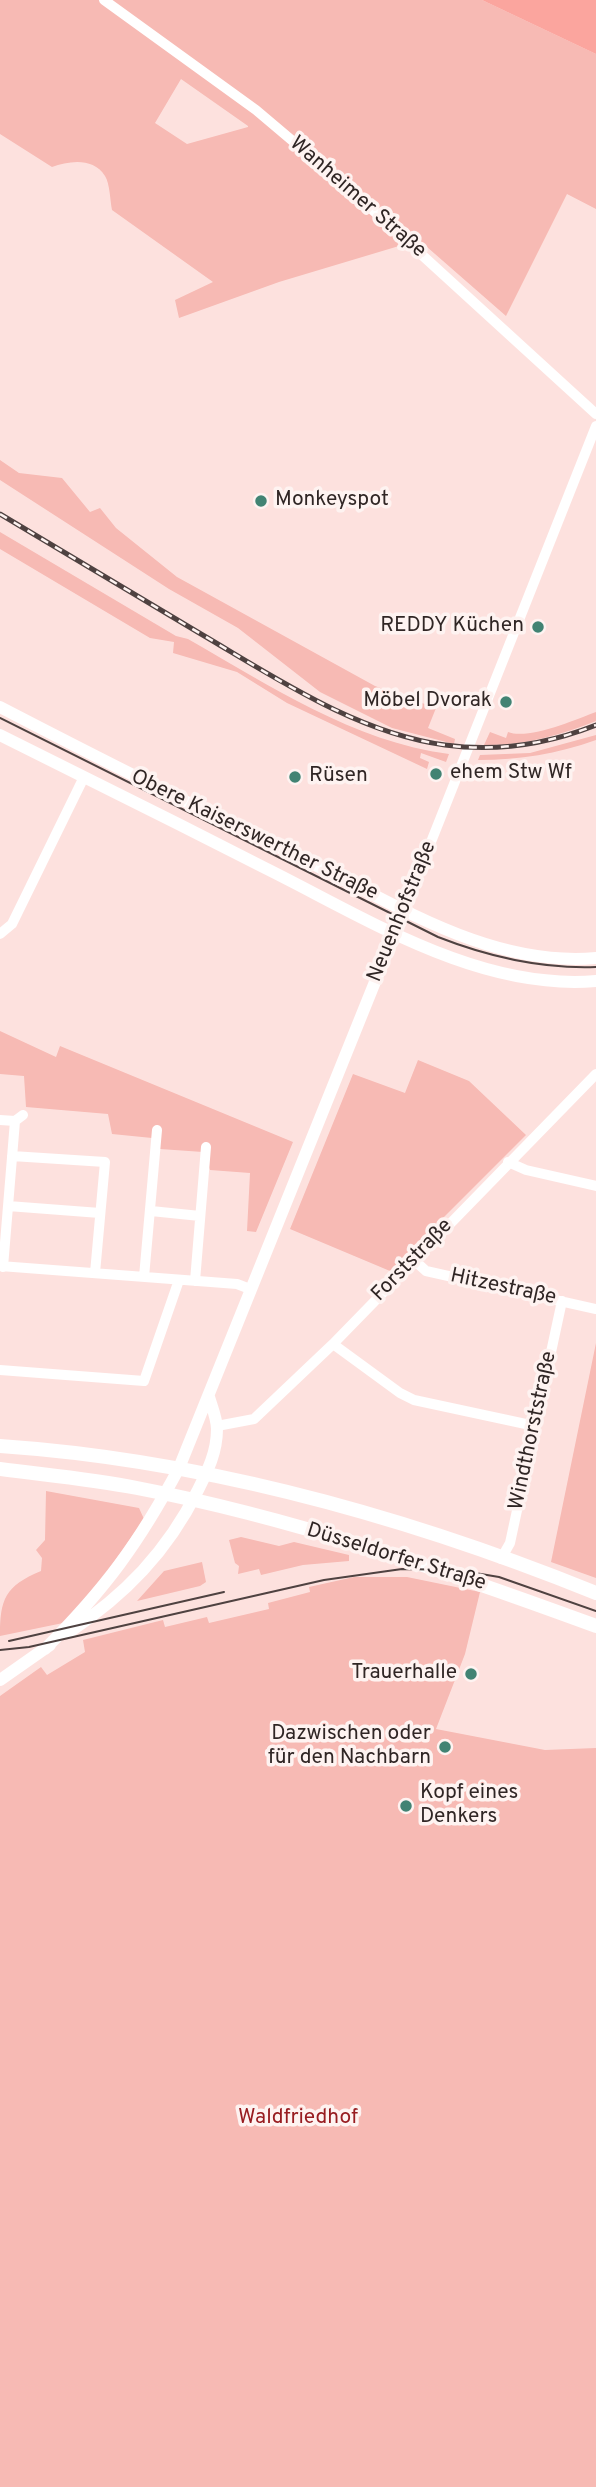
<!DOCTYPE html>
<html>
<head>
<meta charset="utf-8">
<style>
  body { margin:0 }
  canvas { display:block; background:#fde1de }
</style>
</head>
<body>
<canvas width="596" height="2487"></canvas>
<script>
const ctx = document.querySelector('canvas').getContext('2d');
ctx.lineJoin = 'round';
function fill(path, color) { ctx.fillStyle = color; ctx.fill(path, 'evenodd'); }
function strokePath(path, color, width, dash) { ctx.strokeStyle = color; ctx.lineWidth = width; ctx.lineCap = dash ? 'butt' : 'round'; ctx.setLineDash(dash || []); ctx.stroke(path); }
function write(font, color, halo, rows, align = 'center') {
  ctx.font = font + ' Overpass,sans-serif'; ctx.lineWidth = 7; ctx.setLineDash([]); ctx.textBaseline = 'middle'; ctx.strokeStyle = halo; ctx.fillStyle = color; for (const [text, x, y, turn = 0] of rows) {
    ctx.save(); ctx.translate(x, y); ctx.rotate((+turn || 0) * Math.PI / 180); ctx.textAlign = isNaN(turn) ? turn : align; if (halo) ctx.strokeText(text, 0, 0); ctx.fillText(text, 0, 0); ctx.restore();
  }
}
fill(new Path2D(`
  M0,0h482l114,54v155l-29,-15 -61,122 -87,-76 -140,42 -100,36 -4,-18 38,-18 -101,-72c-2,-10 -2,-26 -7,-34 -12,-19 -36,-15 -53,-9l-52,-33zM181,79l67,47v1l-61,17 -32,-21z
  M0,460l19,13 43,5 28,34 10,-4 16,20 61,49 198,109 61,22 -8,20 27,11 -1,5 -62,-16 -72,-36 -82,-64 -69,-39 -169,-109z
  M0,532l176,104 12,3c81,46 166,103 261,115l-3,8 -25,-9 -1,5 9,4 -2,7 -140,-66 -50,-31 -64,-19 1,-11 -24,-4 -150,-89z
  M596,712v9c-36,14 -72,25 -112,24l6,-13 16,6 2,-6c20,8 67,-12 88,-20z
  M596,735v5c-40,14 -75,20 -118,20l2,-5 50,-2z
  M0,1031l56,26 4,-11 233,96 -37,90 -9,-1 3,-58 -40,-3 -7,-18 -43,-3 -8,-11 -40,-4 -4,-20 -82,-7 -2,-31 -24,-2z
  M418,1060l51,21 57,54 -136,136 -100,-42 63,-155 52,19z
  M596,1343v235l-45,-16z
  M46,1491l93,17 5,11 -47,67 -34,37 -63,13c0,-37 5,-50 41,-65l1,-13 -6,-8 9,-10z
  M241,1537l38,9 15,-4 55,13v6l-46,4 -42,10 -2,-6 -21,5 1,-8 -4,-3 -6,-23z
  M202,1562l4,20 -6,4 -63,15 27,-30z
  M354,1577h53l73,15 -15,62 -29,75 109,21 51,-2v739h-596v-791l41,-29 6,8 38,-23 -2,-12 80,-20 2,7 42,-10 2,6 60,-14 -1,-6 42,-11 -1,-5z`), '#f7bab4');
fill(new Path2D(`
  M482,0h114v54z`), '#fba59e');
strokePath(new Path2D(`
  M104,0l152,110 97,82 243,222
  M404,910l192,-484
  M0,934l12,-10 72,-147
  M0,1120l15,1 8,-6
  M12,1156l93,6 -10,111
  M508,1162l18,8 70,16
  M8,1206l92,7
  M151,1211l49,5
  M414,1260l12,11 170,38
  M0,1266l237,18 13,5
  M3,1267l12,-146
  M144,1277l13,-147
  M195,1281l11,-134
  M333,1344l67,49 14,7 121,26
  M0,1370l144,11 35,-101
  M217,1426l37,-7 79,-75 263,-270
  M501,1559l9,-16 52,-242`), '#fff', 10);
strokePath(new Path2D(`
  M0,707c104,54 208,106 313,157 89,44 180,103 283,94
  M0,735c88,44 177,88 265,133 101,50 213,123 331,113
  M68,1633c57,-38 99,-81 130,-143 10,-20 19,-38 19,-61 0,-10 -5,-22 -8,-32
  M45,1649c60,-60 94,-106 134,-181l225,-558
  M0,1680l50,-35`), '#fff', 12);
strokePath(new Path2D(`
  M0,1446c203,14 408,71 596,147
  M0,1469c46,6 92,10 137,19 157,30 309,83 459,138`), '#fff', 14);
strokePath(new Path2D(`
  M0,718l438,219c51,20 102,32 158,30
  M9,1641l215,-49
  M0,1650l29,-3 295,-67 78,-11 55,1 42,7 97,34`), '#4f4241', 2);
const rail = new Path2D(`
  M0,514c67,40 134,80 201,120 75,44 156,99 244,111 52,7 103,-1 151,-20`);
strokePath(rail, '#4f4241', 5);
strokePath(rail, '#fef3f1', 2.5, [8]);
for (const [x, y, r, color] of [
  [261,501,7,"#428373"],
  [538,627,7,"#428373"],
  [506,702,7,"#428373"],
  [436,774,7,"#428373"],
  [295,777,7,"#428373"],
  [471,1674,7,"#428373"],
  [445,1747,7,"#428373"],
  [406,1806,7,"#428373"]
]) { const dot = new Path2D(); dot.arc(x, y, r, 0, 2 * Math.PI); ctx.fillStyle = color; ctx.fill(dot); strokePath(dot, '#fef3f1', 2.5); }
write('21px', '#302625', '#fef3f1', [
  ["Wanheimer Straße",357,198,41],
  ["Obere Kaiserswerther Straße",254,836,26],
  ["Neuenhofstraße",403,912,-68],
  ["Forststraße",413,1261,-46],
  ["Hitzestraße",503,1288,12],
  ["Windthorststraße",534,1431,-78],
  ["Düsseldorfer Straße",396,1558,17]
]);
write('21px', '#302625', '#fef3f1', [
  ["Monkeyspot",275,501],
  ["REDDY Küchen",524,627,"right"],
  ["Möbel Dvorak",492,702,"right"],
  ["ehem Stw Wf",450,774],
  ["Rüsen",309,777],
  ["Trauerhalle",457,1674,"right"],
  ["Dazwischen oder",431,1735,"right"],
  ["für den Nachbarn",431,1759,"right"],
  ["Kopf eines",420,1794],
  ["Denkers",420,1818]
], 'left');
write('21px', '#981d21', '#fef3f1', [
  ["Waldfriedhof",298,2119]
]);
</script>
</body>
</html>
